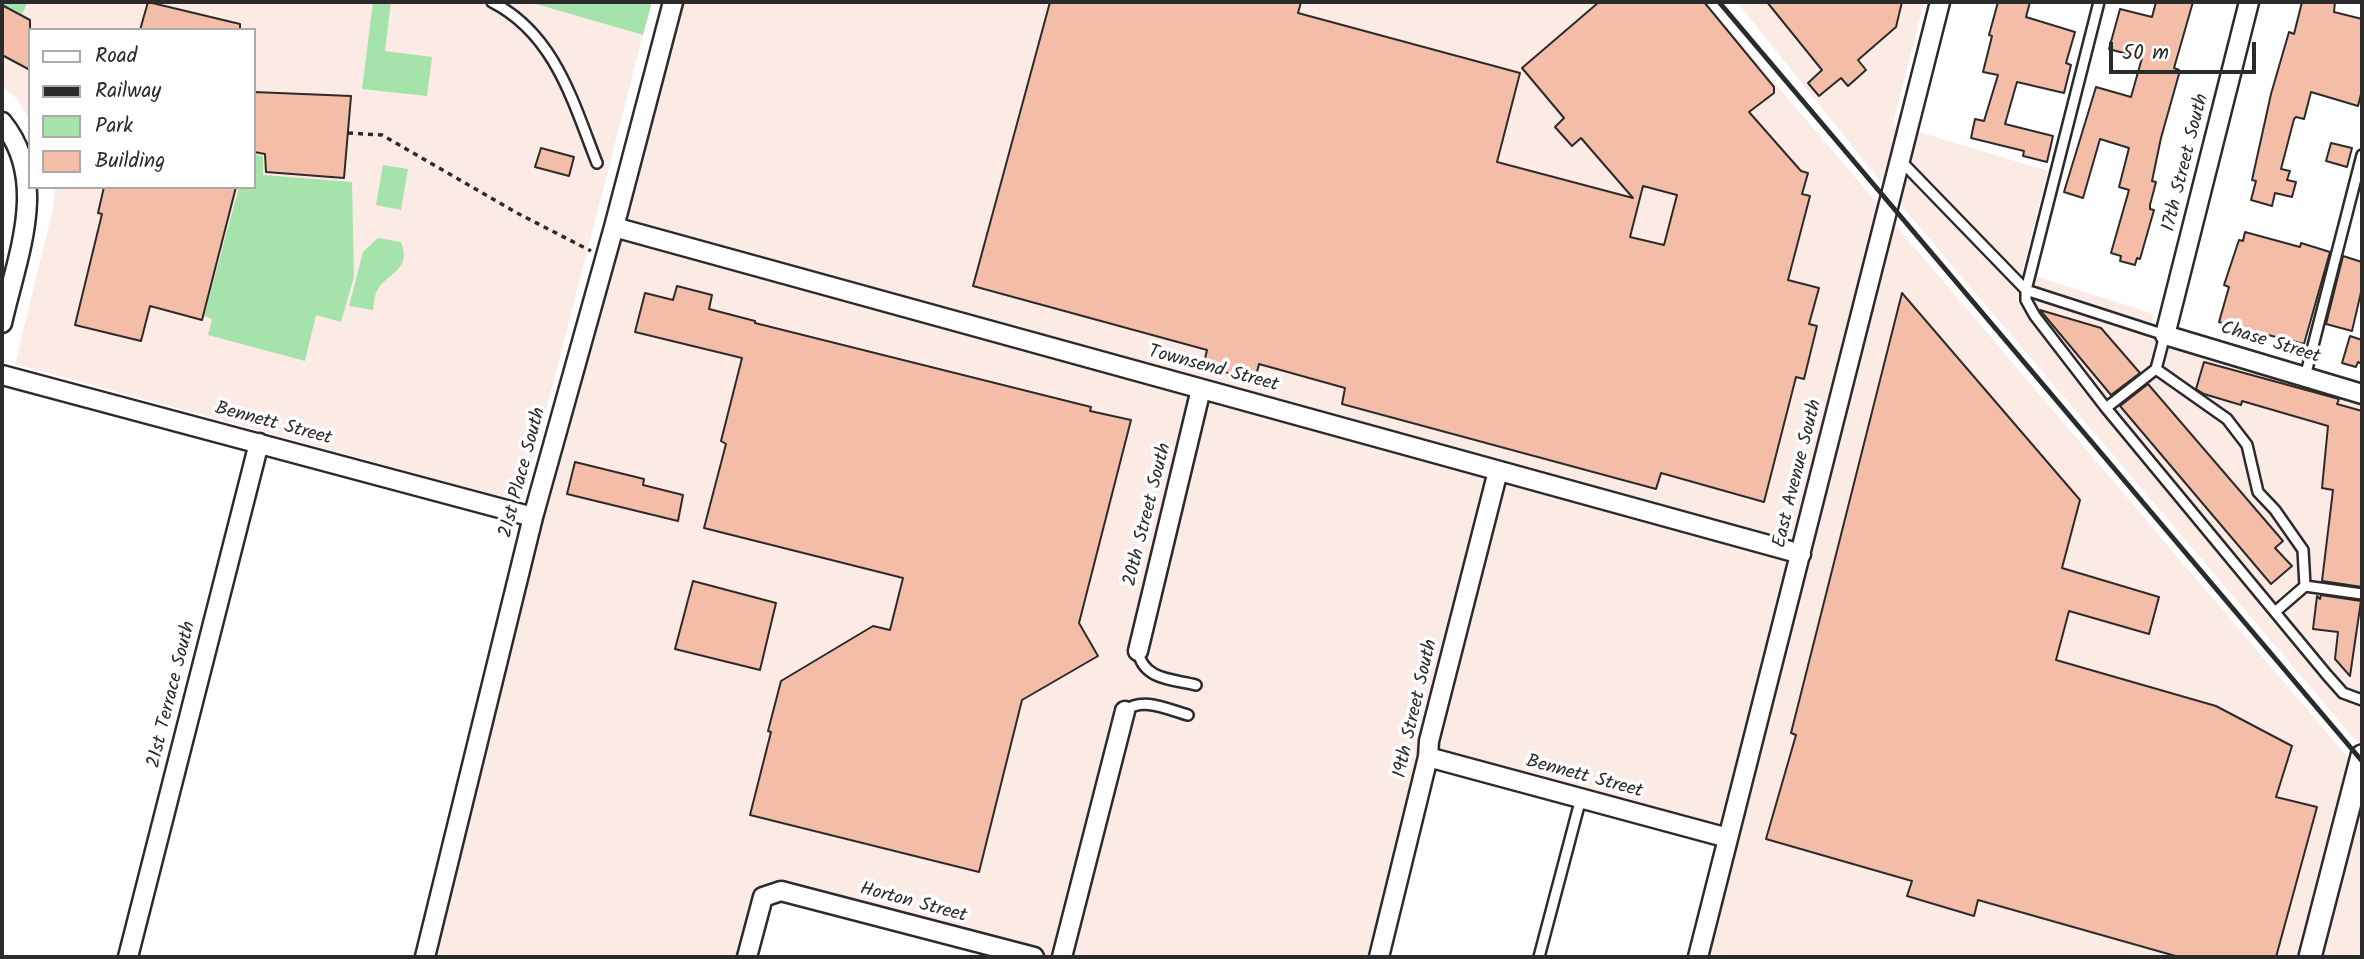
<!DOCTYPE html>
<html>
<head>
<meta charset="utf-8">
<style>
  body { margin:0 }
  #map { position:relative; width:2364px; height:959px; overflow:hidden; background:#fff; font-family:Kalam,sans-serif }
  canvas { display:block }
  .frame { position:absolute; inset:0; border:4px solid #2b2b2b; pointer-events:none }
  .legend { position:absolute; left:28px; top:28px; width:228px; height:161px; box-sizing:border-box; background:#fff; border:2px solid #aaa; margin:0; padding:9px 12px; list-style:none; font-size:21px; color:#2b2b2b }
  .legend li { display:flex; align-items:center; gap:14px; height:35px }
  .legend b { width:35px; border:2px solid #aaa }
  .scale { position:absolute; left:2109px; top:42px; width:147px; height:32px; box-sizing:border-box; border:4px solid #2b2b2b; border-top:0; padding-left:9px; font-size:21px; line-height:24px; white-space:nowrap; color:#2b2b2b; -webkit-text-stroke:5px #fff; paint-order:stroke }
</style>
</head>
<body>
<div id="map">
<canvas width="2364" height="959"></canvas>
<div class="frame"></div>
<ul class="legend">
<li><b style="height:9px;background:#fff"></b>Road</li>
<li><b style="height:9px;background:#2b2b2b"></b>Railway</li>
<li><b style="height:19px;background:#a5e3aa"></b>Park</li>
<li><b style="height:19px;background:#f4bda8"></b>Building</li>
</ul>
<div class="scale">50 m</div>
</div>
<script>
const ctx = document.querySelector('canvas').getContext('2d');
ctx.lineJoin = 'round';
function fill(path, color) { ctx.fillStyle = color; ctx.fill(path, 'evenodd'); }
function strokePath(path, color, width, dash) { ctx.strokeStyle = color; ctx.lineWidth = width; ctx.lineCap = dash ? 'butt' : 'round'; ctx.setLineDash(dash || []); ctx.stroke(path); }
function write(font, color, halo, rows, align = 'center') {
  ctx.font = font + ' Kalam,sans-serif'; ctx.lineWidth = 7; ctx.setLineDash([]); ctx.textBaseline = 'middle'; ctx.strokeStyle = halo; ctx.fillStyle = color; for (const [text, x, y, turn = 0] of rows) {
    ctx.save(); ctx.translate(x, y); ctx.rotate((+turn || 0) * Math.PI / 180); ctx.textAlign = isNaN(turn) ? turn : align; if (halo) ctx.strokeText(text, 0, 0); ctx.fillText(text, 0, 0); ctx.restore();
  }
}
fill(new Path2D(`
  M2,2h527l114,33 -118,457 -7,9 -503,-137 38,-155 2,-22h199v-157h-224v89l-15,-22 -13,-10z
  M674,2h1032l656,772v183h-664l30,-119 -299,-80 -50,199h-355l-243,-66 -18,7 -16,59h-322z
  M1737,2h187l-31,122 155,47 -26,101 132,42 -6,24 214,65v345l-486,-572z`), '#fcebe5');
fill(new Path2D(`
  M2,2h26l-6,12 -20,-10z
  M373,2h18l-6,49 47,6 -5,39 -65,-7z
  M529,2h123l-9,33z
  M254,154l9,2v19l89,7 2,95 -13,45 -25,-7 -11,46 -97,-26 4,-16 -8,-3 35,-129h15z
  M383,165l25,4 -7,41 -25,-5z
  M378,238l23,4c12,30 -17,31 -25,51 -2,5 -2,12 -3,17l-24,-4 14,-54z`), '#a5e3aa');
const building = new Path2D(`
  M148,2l92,22v6h-100z
  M1050,2h251l-3,11 222,60 -23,89 136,36 -52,-60 -9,8 -17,-19 9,-9 -42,-50 77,-66h105l70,85v6l-25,19 52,59 7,2 -6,21 8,2 -22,84 31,8 -10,36 8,2 -13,53 -8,-2 -32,125 -103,-29 -5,16 -314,-85 3,-16 -86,-24 -4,16 -38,-10 1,-3 -14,-4 3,-13 -234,-64zM1643,186l34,9 -13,50 -34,-8z
  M1767,2h135l-6,25 -38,33 8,10 -18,16 -7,-8 -22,18 -11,-13 14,-13z
  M1998,2h32l-4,15 49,15 -9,31 5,2 -7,28 -47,-11 -12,42 48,12 -6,26 -24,-6 1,-5 -53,-13 4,-19 9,2 14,-46 -15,-3 9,-36 -3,-1z
  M2156,2h37l-19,66 5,2v4l-18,64 -9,43 4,1 -6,23v4l4,1 -14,49 -3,-1 -2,7 -15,-4 1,-5 -10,-3 18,-63 -10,-3 10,-39 -29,-9 -17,59 -19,-6 32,-105 35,10 11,-39 -33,-9 11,-40 32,8z
  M2302,2h33l-1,10 28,7v71l-4,16 -47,-14 -7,27 -8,-2 -2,2 -13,50 9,2 -3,9 9,2 -4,15 -17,-4 -3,13 -21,-6 5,-19 -4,-1 19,-86 18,-62 5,2z
  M2,5l28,15v50l-28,-15z
  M254,92l97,4 -7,82 -78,-6 -1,-18 -11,-2z
  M2331,143l21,5 -5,19 -21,-6z
  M541,148l33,9 -5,19 -34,-9z
  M104,187h132l-34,133 -52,-14 -9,35 -66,-16 27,-111 -4,-1z
  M2245,232l55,15 1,-4 29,9 -26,92 -44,-11v1l-41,-12 10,-35 -5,-2 15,-45 4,1z
  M2343,256l19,6v26l-10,43 -26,-7z
  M677,286l35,9 -3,14 46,12v2l336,84 -1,4 41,9 -52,203 19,33 -76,44 -43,172 -229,-57 21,-83 -3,-1 13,-50 92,-55 17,4 13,-52 -199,-50 22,-84 -5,-3 21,-83 -107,-26 10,-39 28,7z
  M1902,293l178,207 -18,68 97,29 -10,37 -80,-23 -13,49 160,46 76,40 -16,51 41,10 -41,150h-97l-201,-57 -4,16 -67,-20 5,-15 -146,-42 30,-104 -5,-2z
  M2040,310l61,18 39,45 -29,22z
  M2350,336l12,4v24l-4,-2 -2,5 -14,-4z
  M2204,362l135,37 -2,5 25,7v176l-40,-6 11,-91 -11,-2 6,-62 -86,-25 -1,4 -37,-11 -8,-5z
  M2148,384l135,157 -8,7 17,18 -21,18 -151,-178z
  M575,462l69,17 -1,6 40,10 -5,26 -111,-27z
  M693,581l83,22 -16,67 -85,-21z
  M2321,595l40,6 -11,75 -15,-17 3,-27 -25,-3 4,-33 3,3z`);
fill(building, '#f4bda8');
strokePath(building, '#2b2b2b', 2);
const service = new Path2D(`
  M492,2c63,32 81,100 105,161
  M2099,2l-73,288v10l9,16 71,92 221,267 16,18 19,7
  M1901,161l125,129 139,45 -9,34 -50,39
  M2156,369l71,50 20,26 11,47 17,18 28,40 2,36
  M2305,377l57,-222
  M2275,612l30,-26 57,8
  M1138,651c5,29 34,28 58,34
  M1125,711c17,-15 44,-1 63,4
  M1539,957l42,-159`);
const minor = new Path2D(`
  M2249,2l-84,333 197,59
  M2,122c48,59 15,134 0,201
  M614,227l1187,327
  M2,375l531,142
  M1138,651l63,-262
  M1428,757l300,81
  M128,957l131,-514
  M425,957l108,-440 81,-290 59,-225
  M747,957l16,-60 18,-6 253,66
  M1062,957l63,-246
  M1379,957l49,-200 1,-16 69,-270
  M1698,957l242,-955`);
const tertiary = new Path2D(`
  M2310,957l52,-201`);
strokePath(service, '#2b2b2b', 14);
strokePath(minor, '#2b2b2b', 23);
strokePath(tertiary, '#2b2b2b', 26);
strokePath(new Path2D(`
  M348,133l34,2 137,79 72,37`), '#2b2b2b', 3.5, [5, 5]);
strokePath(service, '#fff', 9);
strokePath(minor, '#fff', 18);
strokePath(tertiary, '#fff', 21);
strokePath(new Path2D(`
  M1719,2l643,759`), '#2b2b2b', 5);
write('19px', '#2b2b2b', '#fff', [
  ["17th Street South",2187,163,-76],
  ["Chase Street",2270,344,17],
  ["Townsend Street",1213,370,15],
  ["Bennett Street",273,425,15],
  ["21st Place South",524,473,-75],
  ["East Avenue South",1799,474,-76],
  ["20th Street South",1149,515,-76],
  ["21st Terrace South",173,695,-76],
  ["19th Street South",1417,709,-77],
  ["Bennett Street",1584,778,15],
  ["Horton Street",913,904,15]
]);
</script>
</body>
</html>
